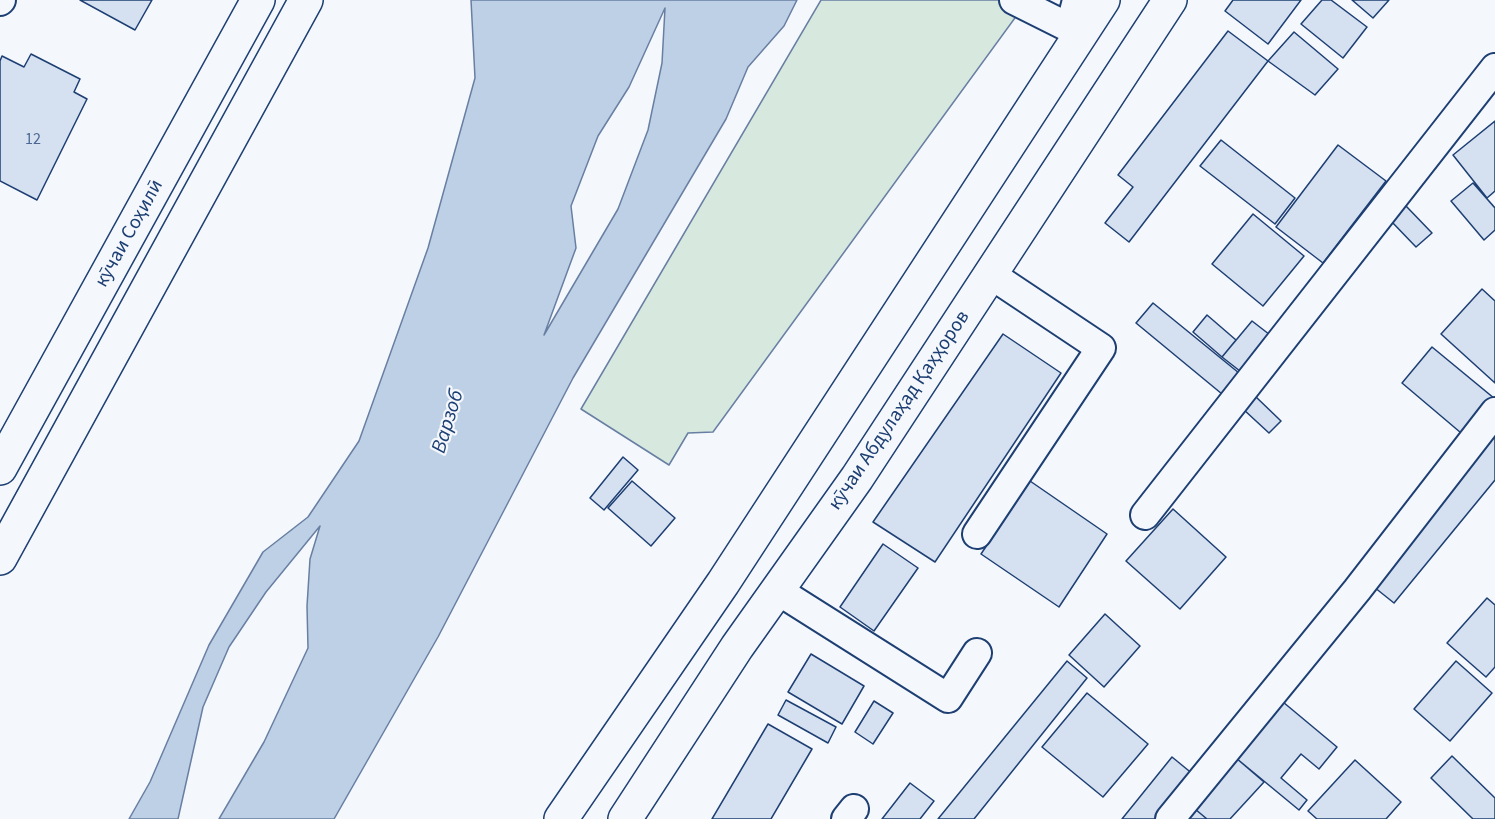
<!DOCTYPE html>
<html>
<head>
<meta charset="utf-8">
<style>
  body { margin:0 }
  canvas { display:block; background:#f4f7fb }
</style>
</head>
<body>
<canvas width="1495" height="819"></canvas>
<script>
const ctx = document.querySelector('canvas').getContext('2d');
ctx.lineJoin = 'round';
function fill(path, color) { ctx.fillStyle = color; ctx.fill(path, 'evenodd'); }
function strokePath(path, color, width, dash) { ctx.strokeStyle = color; ctx.lineWidth = width; ctx.lineCap = dash ? 'butt' : 'round'; ctx.setLineDash(dash || []); ctx.stroke(path); }
function write(font, color, halo, rows, align = 'center') {
  ctx.font = font + ' "Source Sans 3",sans-serif'; ctx.lineWidth = 4.5; ctx.setLineDash([]); ctx.textBaseline = 'middle'; ctx.strokeStyle = halo; ctx.fillStyle = color; for (const [text, x, y, turn = 0] of rows) {
    ctx.save(); ctx.translate(x, y); ctx.rotate((+turn || 0) * Math.PI / 180); ctx.textAlign = isNaN(turn) ? turn : align; if (halo) ctx.strokeText(text, 0, 0); ctx.fillText(text, 0, 0); ctx.restore();
  }
}
const green = new Path2D(`
  M821,0h207l-315,432 -25,1 -19,32 -88,-56z`);
fill(green, '#d7e8df');
strokePath(green, '#687fa3', 1.5);
const water = new Path2D(`
  M471,0h326l-13,26 -36,41 -22,52 -153,259 -135,259 -104,182h-115l45,-77 44,-94 -1,-42 3,-47 10,-33 -54,66 -37,55 -26,60 -25,112h-49l21,-37 59,-137 54,-93 45,-35 51,-76 69,-193 47,-170zM665,8l-3,55 -14,67 -30,79 -74,126 32,-87 -5,-42 27,-70 31,-49z`);
fill(water, '#bed0e5');
strokePath(water, '#687fa3', 1.5);
const building = new Path2D(`
  M80,0h72l-17,30z
  M1233,0h68l-33,44 -43,-33z
  M1322,0h9l36,27 -24,31 -42,-34z
  M1352,0h37l-16,18z
  M1228,31l40,30 -139,181 -24,-19 28,-36 -15,-12z
  M1294,32l44,37 -23,26 -47,-34z
  M31,54l49,25 -6,13 13,7 -50,101 -37,-19v-120l2,-5 22,11z
  M1495,121v70l-8,7 -34,-43z
  M1221,140l74,58 -20,26 -75,-58z
  M1338,145l48,36 -63,82 -47,-36z
  M1473,183l22,25v22l-11,10 -33,-39z
  M1406,206l26,27 -16,14 -25,-26z
  M1253,214l51,42 -41,50 -51,-42z
  M1482,289l13,12v82l-54,-49z
  M1153,303l86,70 -17,21 -86,-71z
  M1207,315l29,25 -14,17 -29,-25z
  M1252,321l22,17 -29,37 -23,-18z
  M1003,334l58,39 -126,189 -62,-40z
  M1432,347l63,52 -28,39 -65,-55z
  M1255,396l26,25 -12,12 -26,-24z
  M1495,428v52l-101,123 -25,-20z
  M623,457l15,13 -34,40 -14,-12z
  M632,481l43,37 -24,28 -43,-38z
  M1030,481l77,53 -48,73 -78,-53z
  M1173,509l53,48 -46,52 -54,-48z
  M883,544l35,24 -44,63 -34,-24z
  M1487,598l8,7v62l-9,10 -39,-34z
  M1105,614l35,32 -36,41 -35,-32z
  M811,654l53,32 -22,38 -54,-32z
  M1067,661l20,17 -113,141h-36z
  M1456,661l36,32 -42,48 -36,-32z
  M1087,693l61,51 -45,53 -61,-50z
  M786,700l50,27 -8,16 -50,-28z
  M874,701l19,12 -20,31 -18,-12z
  M1283,702l54,45 -18,22 -18,-15 -20,24 26,22 -8,10 -63,-52z
  M768,724l44,25 -41,70h-59z
  M1452,756l43,42v21h-22l-42,-41z
  M1172,757l22,18 -35,44h-37z
  M1236,758l28,24 -34,37h-23l-12,-10z
  M1355,760l46,42 -15,17h-69l-9,-8z
  M910,783l24,18 -14,18h-38z
  M1195,809l12,10h-21z`);
fill(building, '#d5e0f0');
strokePath(building, '#1d3f73', 1.5);
const minor = new Path2D(`
  M1014,0l56,28 7,-28
  M0,1l1,-1
  M1145,515l350,-447
  M977,534l124,-186 -111,-74
  M777,590l171,108 29,-45
  M846,819l8,-10
  M1170,819l187,-229 138,-178`);
const major = new Path2D(`
  M0,468l258,-468
  M0,558l306,-558
  M561,819l162,-236 380,-583
  M625,819l112,-172 120,-169 313,-478`);
strokePath(minor, '#1d3f73', 32);
strokePath(major, '#1d3f73', 36);
strokePath(minor, '#f4f7fb', 28);
strokePath(major, '#f4f7fb', 33);
write('16px', '#4b6792', null, [
  ["12",33,140]
]);
write('20px', '#1d3f73', '#f4f7fb', [
  ["кӯчаи Соҳилӣ",130,234,-61],
  ["кӯчаи Абдулаҳад Қаҳҳоров",900,411,-56]
]);
write('italic 21px', '#1d3f73', '#f4f7fb', [
  ["Варзоб",449,422,-73]
]);
</script>
</body>
</html>
